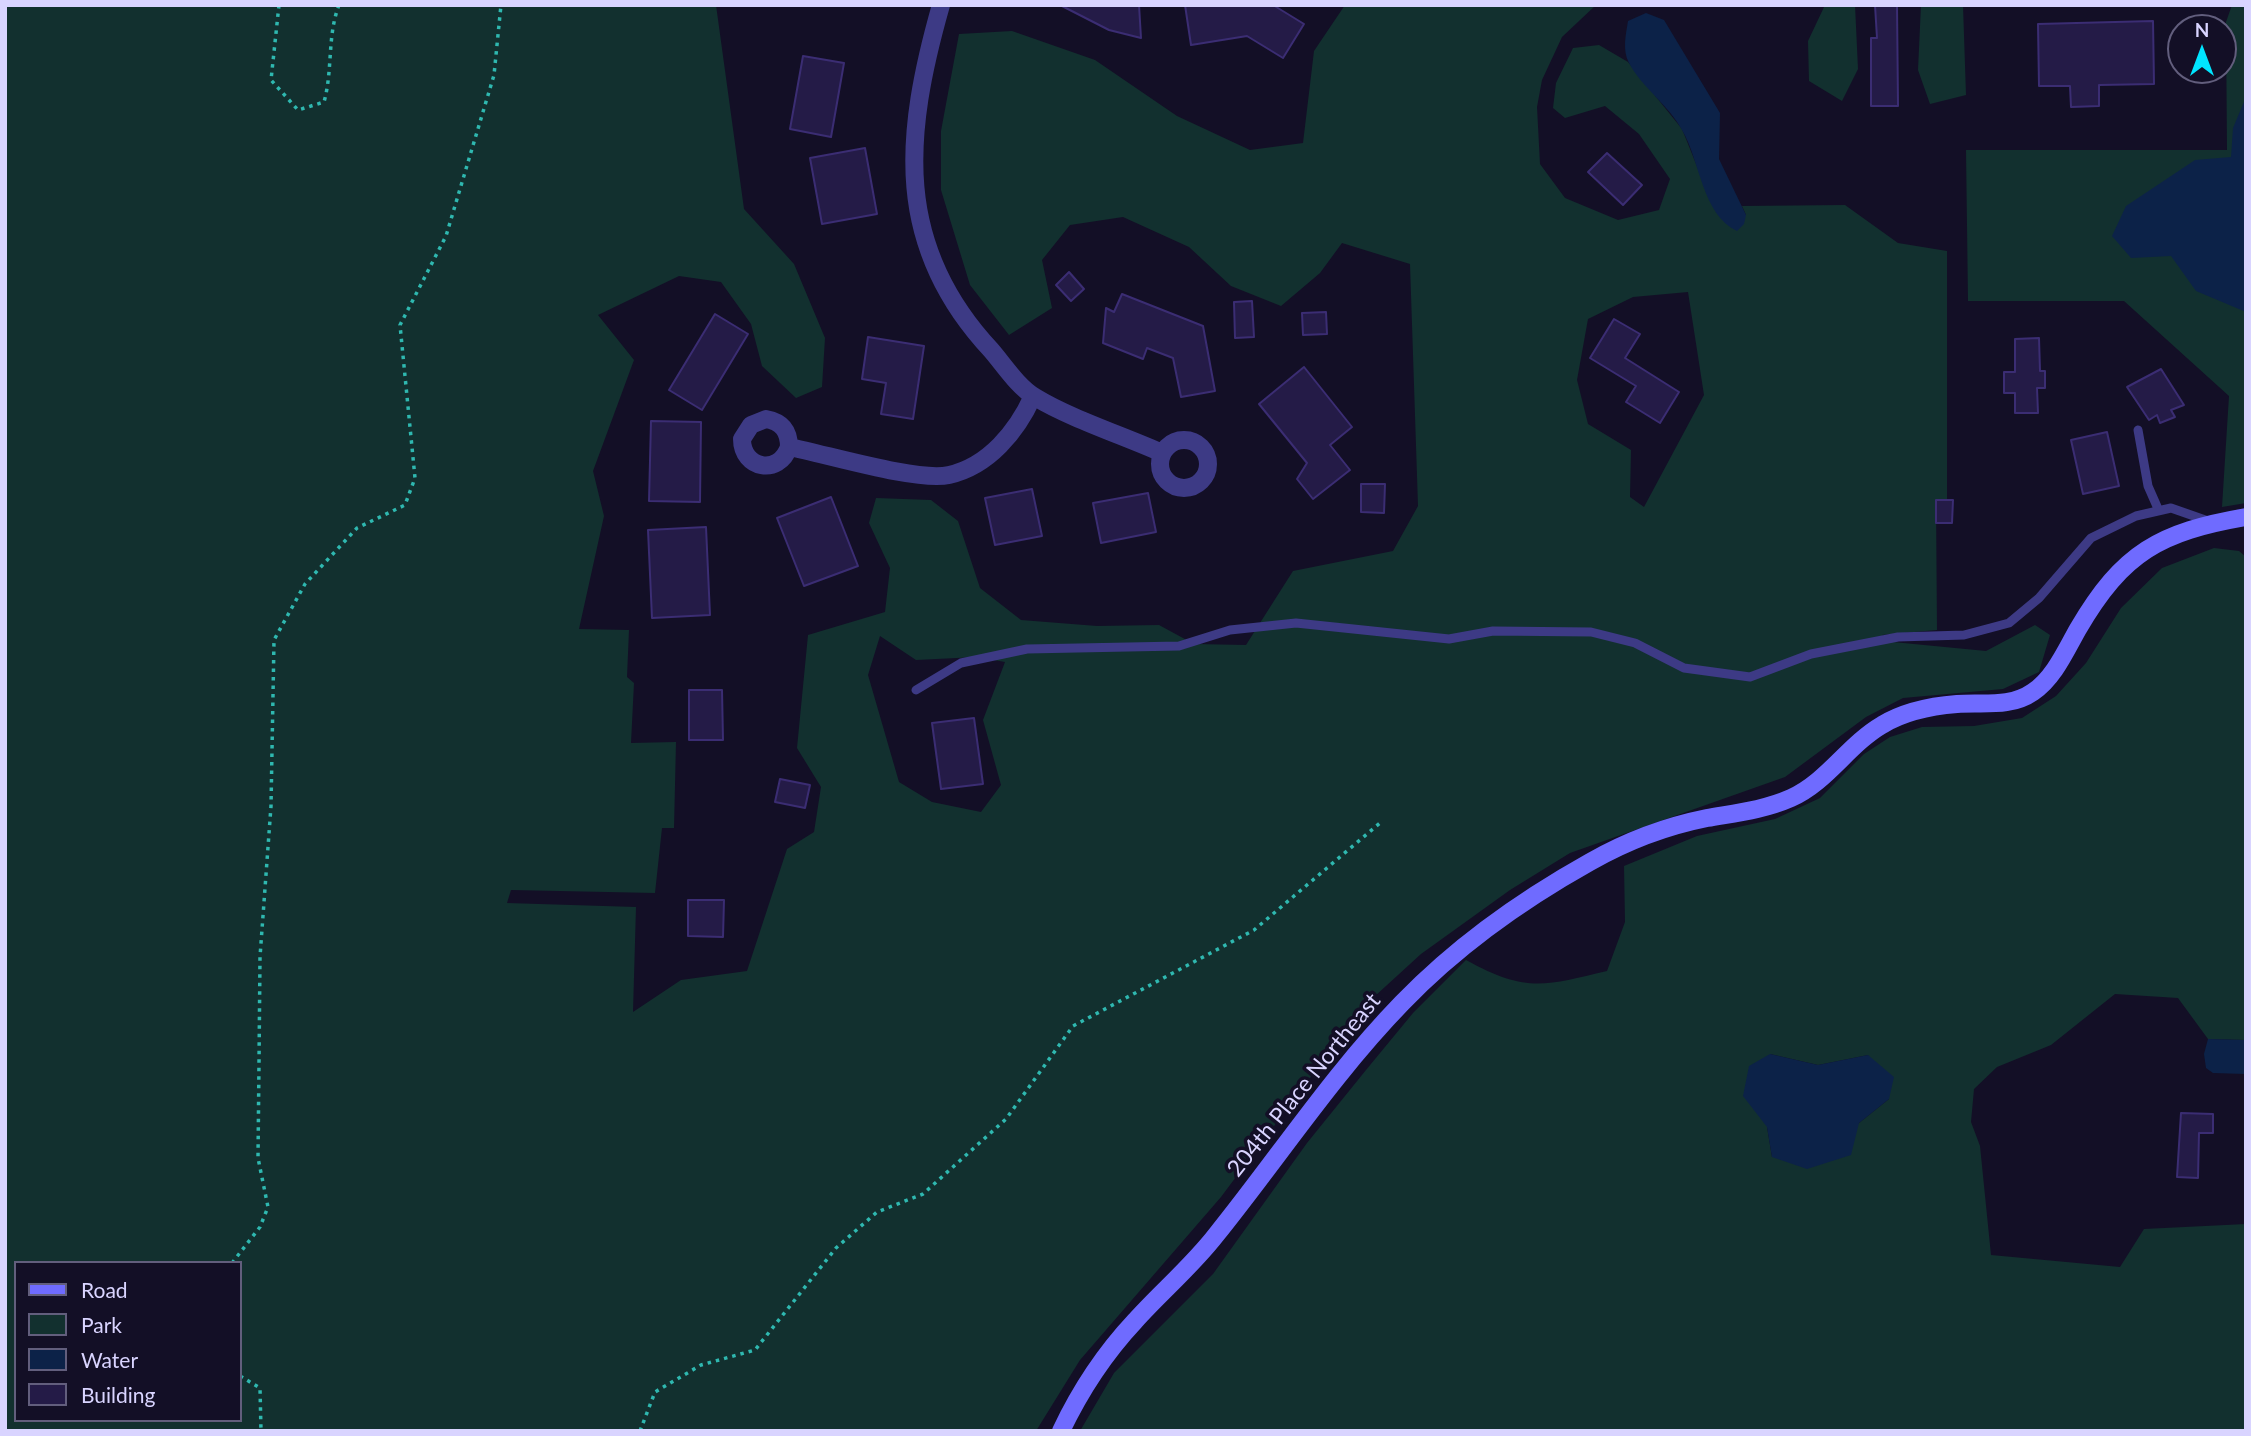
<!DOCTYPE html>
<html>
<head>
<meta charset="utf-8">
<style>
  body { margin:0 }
  #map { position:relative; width:2251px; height:1436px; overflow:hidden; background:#130f26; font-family:Lato,sans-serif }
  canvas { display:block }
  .frame { position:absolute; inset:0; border:7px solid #d9d4ff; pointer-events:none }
  .legend { position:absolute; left:14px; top:1261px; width:228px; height:161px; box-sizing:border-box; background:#130f26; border:2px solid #625e7d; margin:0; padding:9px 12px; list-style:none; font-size:21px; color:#d9d4ff }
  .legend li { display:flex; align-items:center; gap:14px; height:35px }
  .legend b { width:35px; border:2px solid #625e7d }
  .north { position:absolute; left:2167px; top:14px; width:70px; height:70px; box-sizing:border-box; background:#130f26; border:2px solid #625e7d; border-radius:50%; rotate:0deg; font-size:19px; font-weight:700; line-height:28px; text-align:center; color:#d9d4ff }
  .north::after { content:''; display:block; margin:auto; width:24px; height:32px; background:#00e5ff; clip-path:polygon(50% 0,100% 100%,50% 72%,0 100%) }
</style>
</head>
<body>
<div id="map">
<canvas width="2251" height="1436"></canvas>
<div class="frame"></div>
<ul class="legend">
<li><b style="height:9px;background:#6f6bff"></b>Road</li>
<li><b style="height:19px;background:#12302f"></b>Park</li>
<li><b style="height:19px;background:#0c2248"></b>Water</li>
<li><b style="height:19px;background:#241b47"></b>Building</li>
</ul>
<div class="north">N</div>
</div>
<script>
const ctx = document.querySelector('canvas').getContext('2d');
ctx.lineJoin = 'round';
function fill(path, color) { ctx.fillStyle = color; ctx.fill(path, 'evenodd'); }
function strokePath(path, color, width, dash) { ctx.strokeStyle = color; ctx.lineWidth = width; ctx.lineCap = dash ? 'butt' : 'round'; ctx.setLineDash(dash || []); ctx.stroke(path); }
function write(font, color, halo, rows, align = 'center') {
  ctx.font = font + ' Lato,sans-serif'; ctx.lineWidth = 7; ctx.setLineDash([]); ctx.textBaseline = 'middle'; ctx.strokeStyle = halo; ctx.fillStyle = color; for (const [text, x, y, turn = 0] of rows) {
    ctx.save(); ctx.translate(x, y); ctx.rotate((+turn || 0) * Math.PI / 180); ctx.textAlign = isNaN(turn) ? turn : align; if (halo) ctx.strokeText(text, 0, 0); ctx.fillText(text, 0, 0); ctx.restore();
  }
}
fill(new Path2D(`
  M5,5h711l28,204 50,55 31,74 -3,49 -26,11 -34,-32 -11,-42 -30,-42 -42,-6 -81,39 36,45 -41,111 11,45 -25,113 50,1 -2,47 7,6 -3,60 45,-1 -2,86h-12l-7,65 -144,-3 -4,13 129,4 -3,105 48,-32 66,-9 40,-122 27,-17 7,-45 -24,-39 11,-113 77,-23 5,-44 -21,-45 7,-25 55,2 27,21 22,67 41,32 76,6 62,-1 35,19 52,1 47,-74 100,-20 25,-45 -8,-242 -68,-21 -22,30 -39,33 -50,-20 -42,-39 -66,-30 -53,8 -28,35 10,48 -43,27 -39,-50 -29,-95v-59l18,-97 53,-3 83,29 82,56 73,34 53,-7 11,-92 31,-46h251l-34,32 -20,43 -5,27 3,57 25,34 53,22 41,-10 11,-31 -31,-45 -34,-28 -40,12 -12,-10 3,-25 17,-35 26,-3 29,17 54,67 31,77 33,9 -4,-9 103,-1 53,38 49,8v249h-11l1,130 -55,5 11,7 93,9 49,-26 15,10 -11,37 -36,17 -100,9 -37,19 -81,60 -215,76 -60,37 -89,64 -58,53 -142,190 -141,163 -44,71h-1031zM1688,292l16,103 -60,112 -14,-10 1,-47 -43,-26 -11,-44 11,-61 45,-22zM880,636l36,24 61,-3 28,5 -22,58 18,65 -20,27 -49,-10 -33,-20 -31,-107zM16,1263h224v157h-224z
  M1825,5h30l3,64 -16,32 -33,-20 -1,-40z
  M1921,5h42l3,90 -36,9 -12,-34z
  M2232,5h14v498l-24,4 7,-111 -105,-95h-156l-2,-151h261l-1,-128z
  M2214,548l25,3 7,6v483l-38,-1 -30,-41 -63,-4 -64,51 -54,22 -23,22 -3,33 9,24 11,109 129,12 24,-38 102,-5v207h-1166l34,-58 99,-99 94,-131 59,-73 47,-57 53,-53c60,33 78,26 141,11l18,-49 -1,-56 73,-30 78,-17 45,-21 44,-44 26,-17 32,-10 52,-1 48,-8 34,-22 30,-33 35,-55 41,-40zM1770,1054l48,11 50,-10 21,44 -30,24 -87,34 -5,-30z`), '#12302f');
fill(new Path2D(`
  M1646,13l18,7 56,93 -1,46 27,56 -2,9 -7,7c-35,-16 -37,-71 -55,-101 -13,-25 -40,-42 -53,-67 -7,-13 -3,-29 -1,-42z
  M2246,97v215l-50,-21 -25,-35 -40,2 -19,-22 14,-30 69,-46 36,-3 2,-29z
  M2208,1039l38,1v34l-33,-1 -7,-5 -2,-14z
  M1770,1054l48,11 50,-10 26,22 -5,22 -30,24 -8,32 -44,14 -35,-12 -5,-30 -24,-31 6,-30z`), '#0c2248');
const building = new Path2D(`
  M1060,5h79l2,33 -32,-8z
  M1185,5h88l31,19 -21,34 -36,-22 -56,9z
  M1875,5h22l1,101h-27v-68h6z
  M2153,21l1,63 -55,1v21l-28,1 -1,-21h-31l-1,-62z
  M803,56l41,7 -13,74 -41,-8z
  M865,148l12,66 -55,10 -12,-66z
  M1607,153l35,32 -19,20 -35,-33z
  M1069,272l15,17 -13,12 -15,-16z
  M1122,294l81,32 12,65 -34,6 -8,-39 -26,-10 -4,11 -40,-16 3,-35 8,4z
  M1252,301l2,36 -19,1 -1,-36z
  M1326,312l1,22 -24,1 -1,-22z
  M715,314l33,20 -46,76 -33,-20z
  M1614,319l26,15 -15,24 54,34 -19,31 -34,-21 10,-16 -46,-28z
  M868,337l56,9 -11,73 -32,-5 5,-31 -24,-4z
  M2039,338l1,33h5v17h-8l1,25h-23v-20h-11v-21h11v-33z
  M1304,367l48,60 -22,18 20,25 -37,29 -16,-20 10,-16 -48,-59z
  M2161,369l23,36 -13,5 4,7 -15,6 -3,-8 -8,5 -22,-33z
  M651,421l50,1 -1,80 -51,-1z
  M2107,432l12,54 -36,8 -12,-54z
  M1361,484h24l-1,29 -23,-1z
  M1032,489l10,47 -47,9 -10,-47z
  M1148,493l8,39 -55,11 -8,-40z
  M831,497l27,69 -54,20 -27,-68z
  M1936,500h17l-1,23h-16z
  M706,527l4,88 -58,3 -4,-88z
  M689,690h33l1,50h-34z
  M974,718l9,66 -42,5 -9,-66z
  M780,779l30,6 -5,23 -30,-6z
  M688,900h36l-1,37 -35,-1z
  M2181,1113l32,1v19h-14l-1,45 -21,-1z`);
fill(building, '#241b47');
strokePath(building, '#3b2d73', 2);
strokePath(new Path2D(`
  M279,5l-8,75 27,30 26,-8c9,-32 3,-66 15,-97
  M232,1263l28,-36 8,-20 -10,-49 1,-95 1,-106 11,-151 3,-166 31,-56 52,-56 48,-23 10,-27 -15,-153 46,-89 48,-161 7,-70
  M240,1376l20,12 1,43
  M640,1431l15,-39 46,-27 54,-15 81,-102 41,-36 46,-18 83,-75 67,-93 181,-96 126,-107`), '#2fb8b0', 3.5, [3.5, 5]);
strokePath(new Path2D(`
  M2138,430l10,56 11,25
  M916,690l45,-27 66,-14 152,-3 51,-16 66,-7 153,16 44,-8 98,1 44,11 49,25 66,9 61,-23 87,-17 66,-2 45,-12 30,-25 52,-60 45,-22 35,-8 40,14`), '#3d3a85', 9);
strokePath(new Path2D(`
  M941,5c-37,130 -48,240 50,345 13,15 27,37 44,47 34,21 89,39 127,56
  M1160 464a24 24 0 1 1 48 0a24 24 0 1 1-48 0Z
  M789,447c-10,29 -47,22 -47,-8l9,-14 15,-6c16,3 23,12 23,28 37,7 128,35 160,28 40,-9 68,-44 84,-79`), '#3d3a85', 18);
strokePath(new Path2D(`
  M1061,1431c19,-40 44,-78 74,-110 26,-29 57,-55 81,-86 62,-77 117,-161 186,-232 54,-56 120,-103 188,-141 35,-20 77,-36 117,-44 28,-5 57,-8 84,-20 36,-16 57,-53 91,-73 21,-13 50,-19 75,-21 26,-2 53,4 76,-12 21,-14 33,-42 45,-63 45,-77 82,-97 168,-112`), '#6f6bff', 18);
write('23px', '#d9d4ff', '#130f26', [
  ["204th Place Northeast",1304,1085,-51]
]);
</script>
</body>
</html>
